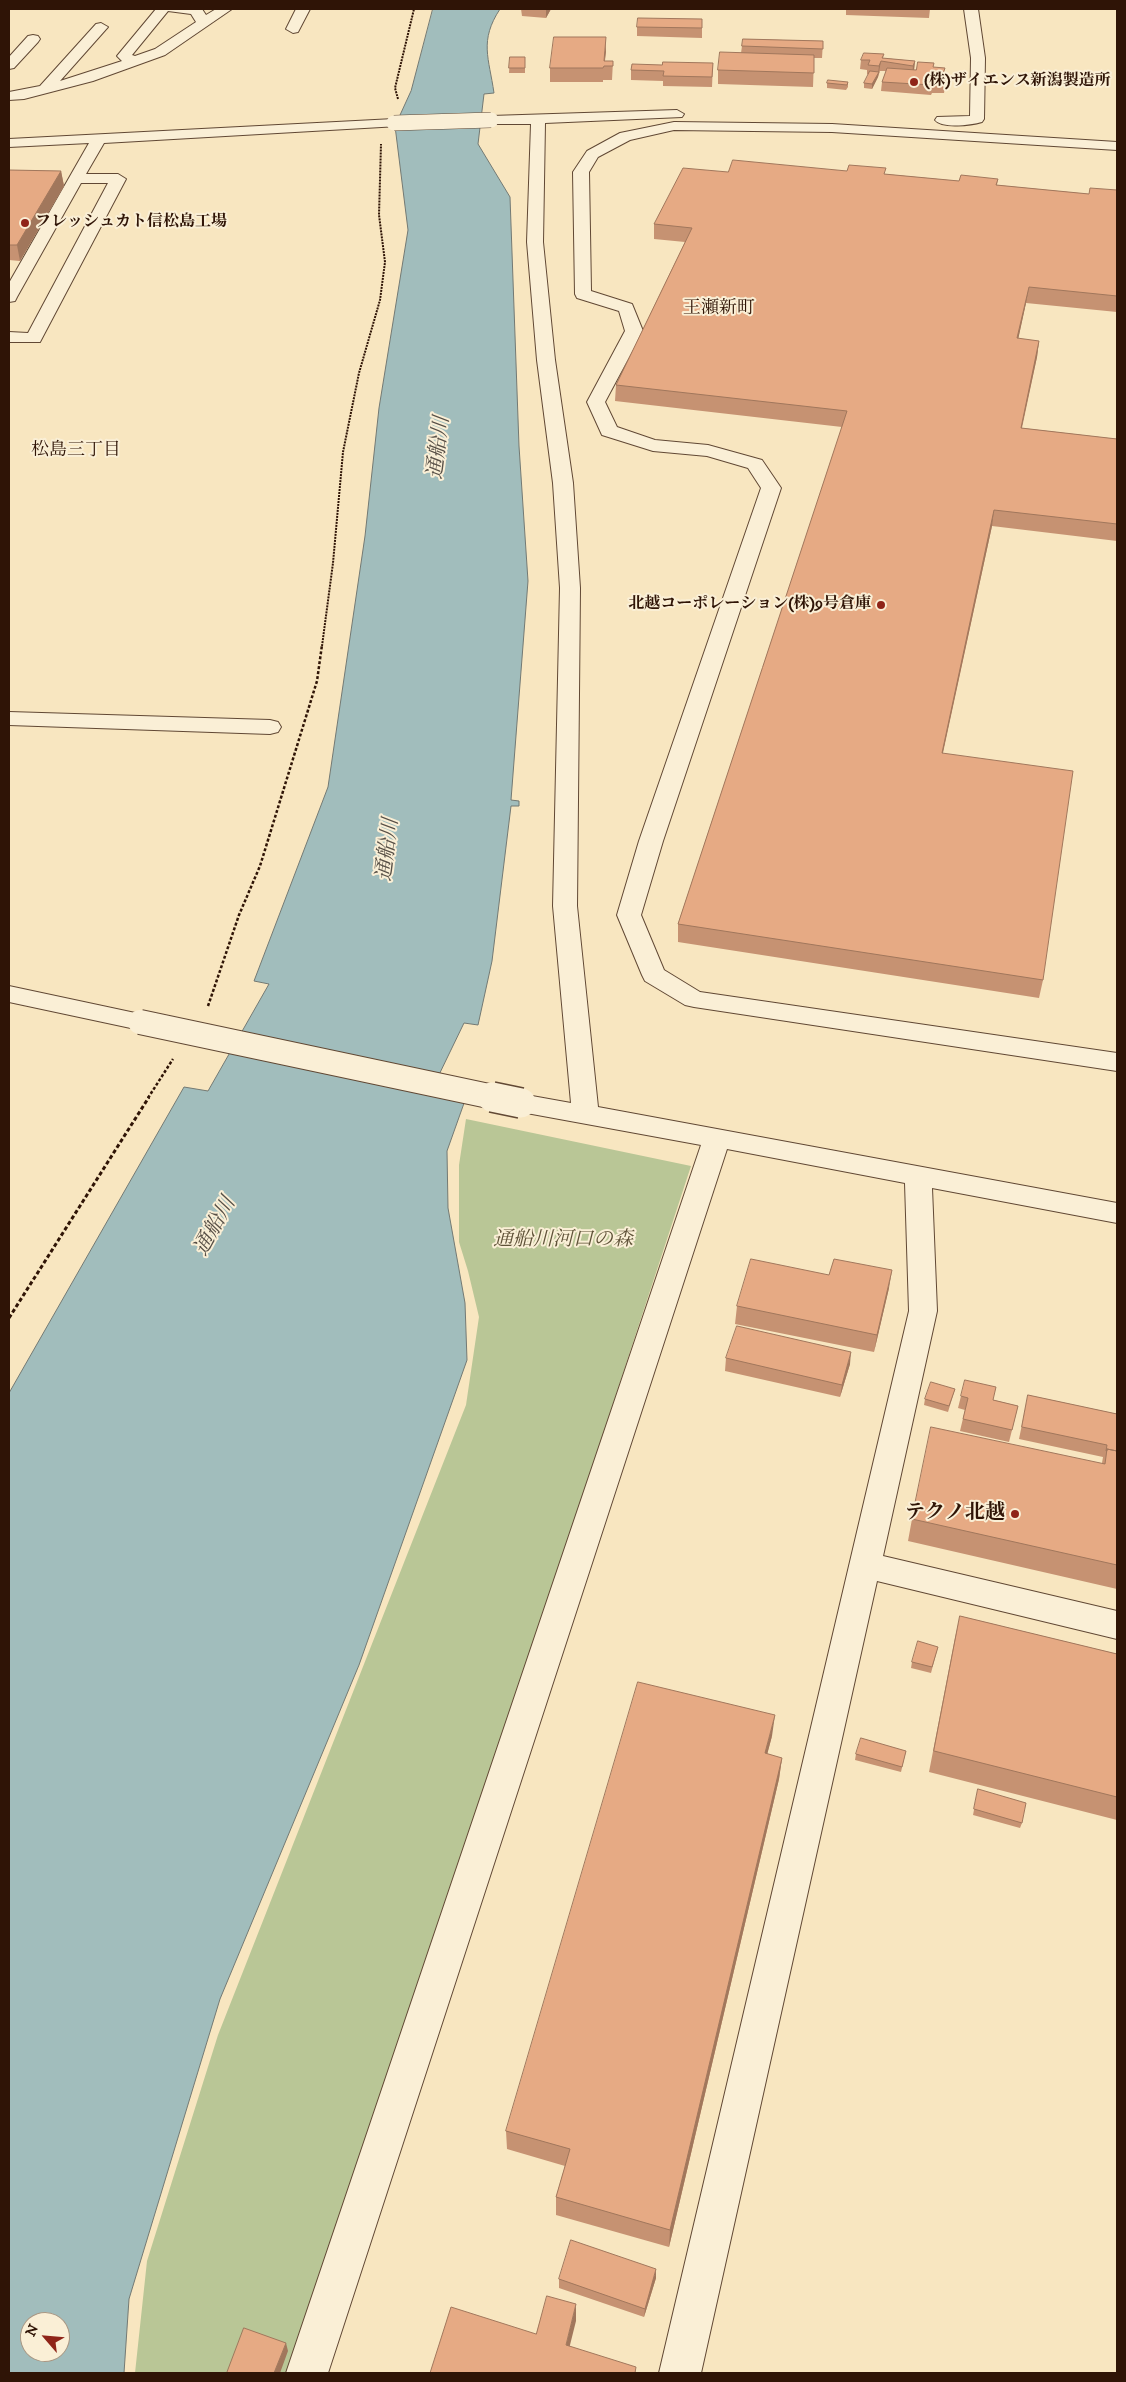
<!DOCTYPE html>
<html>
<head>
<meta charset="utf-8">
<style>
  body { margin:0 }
  #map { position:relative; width:1126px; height:2382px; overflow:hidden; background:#f8e6c0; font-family:"IM FELL DW Pica",serif }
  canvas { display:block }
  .frame { position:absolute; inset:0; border:10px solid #2f1406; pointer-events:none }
  .north { position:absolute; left:20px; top:2312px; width:50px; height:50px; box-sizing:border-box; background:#faefd6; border:1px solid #a99783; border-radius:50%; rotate:297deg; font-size:14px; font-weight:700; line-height:20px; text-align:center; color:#2f1406 }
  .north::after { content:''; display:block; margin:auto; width:18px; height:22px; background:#8f2418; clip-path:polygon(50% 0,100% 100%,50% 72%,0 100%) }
</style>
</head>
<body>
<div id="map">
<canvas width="1126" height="2382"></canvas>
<div class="frame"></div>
<div class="north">N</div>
</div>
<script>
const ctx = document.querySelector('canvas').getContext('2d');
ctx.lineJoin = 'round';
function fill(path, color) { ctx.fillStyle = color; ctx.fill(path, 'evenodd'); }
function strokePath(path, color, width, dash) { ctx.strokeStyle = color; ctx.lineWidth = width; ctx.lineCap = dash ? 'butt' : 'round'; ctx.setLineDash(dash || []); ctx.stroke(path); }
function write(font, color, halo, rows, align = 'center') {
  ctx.font = font + ' "IM FELL DW Pica","Noto Serif JP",serif'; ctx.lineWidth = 4; ctx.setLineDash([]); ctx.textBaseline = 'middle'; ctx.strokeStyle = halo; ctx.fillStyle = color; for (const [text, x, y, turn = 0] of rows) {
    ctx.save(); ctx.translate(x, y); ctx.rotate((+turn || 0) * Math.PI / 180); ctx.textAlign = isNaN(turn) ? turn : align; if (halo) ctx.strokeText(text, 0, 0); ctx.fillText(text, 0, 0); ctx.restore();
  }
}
fill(new Path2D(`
  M466,1119l225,47 -396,1207h-160l12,-112 71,-226 248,-630 13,-88 -11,-46 -9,-29v-77z`), '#b9c696');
const water = new Path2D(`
  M433,9h67c-21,32 -11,49 -6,84l-10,1 -6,50 32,53 9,249 9,135 -17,219 8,1v5h-8l-19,155 -14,64 -14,-2 -29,60 33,9 -21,59 1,57 17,95 2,57 -108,305 -139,334 -91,300 -5,74h-115v-980l175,-306 24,4 61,-107 -15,-3 74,-194 37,-251 14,-128 29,-178 -13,-104 16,-35zM30,2322h30v30h-30z`);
fill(water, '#a1bdbc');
strokePath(water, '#737973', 1);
const minor = new Path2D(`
  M156,9h46l4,6 10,-6h16l-67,46 -72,26 -69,18 -15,1v-8l31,-6 56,-62 5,-1 7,4 -48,54 62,-20 -5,-5zM168,11l23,3 5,8 -41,27 -20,7 -3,-1z
  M296,9h14l-12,23 -5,1 -7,-4z
  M964,9h14l7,49 -1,61 -2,3c-10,3 -40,7 -47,-2l2,-3 33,-1 1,-58z
  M33,35l5,1 2,3 -2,3 -24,26 -5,1v-12l19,-21z
  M677,110l7,4 -2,3 -137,6 -2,119 12,118 18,123 7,105 -3,318 21,201 519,96v20l-185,-35 5,123 -54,245 234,55v28l-240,-58 -176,792h-42l250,-1062 -4,-128 -178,-34 -399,1224h-42l415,-1228 -180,-33 -9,-3 -4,-6 4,-6 9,-3 50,9 -18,-197 7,-318 -7,-105 -16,-123 -10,-118 4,-118h-40l-7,-4 7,-4z
  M394,119l5,1 2,3 -2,3 -295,17 -18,31h32l8,5 -86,163h-31v-10l19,1 80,-150h-27l-64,114 -2,4 -6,1v-19l80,-140 -80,4v-8z
  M674,122l158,2 285,18v8l-285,-18 -158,-2 -44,10 -32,17 -9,15 2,119 41,13 11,27 -38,71 12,25 38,13 53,5 54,15 19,28 -118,353 -22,74 23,55 36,22 417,61v18l-423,-64 -9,-2 -40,-24 -3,-6 -25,-60 22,-74 122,-353 -13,-20 -41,-12 -54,-5 -51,-16 -15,-33 38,-71 -6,-20 -42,-13 -2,-4 -2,-122 14,-21 33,-18z
  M9,712l261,8 8,2 3,5 -3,5 -8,2 -261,-9z
  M9,986l131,28 9,2 4,6 -4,6 -9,2 -131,-28z`);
strokePath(minor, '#614834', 2);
strokePath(new Path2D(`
  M398,99l-3,-11 19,-79
  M322,646l11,-83 10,-111 16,-79 21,-73 5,-38 -6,-47 2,-71`), '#2f1406', 2, [2, 1]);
strokePath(new Path2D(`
  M208,1006l31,-91 21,-49 57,-185 5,-36
  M148,1098l25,-39`), '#2f1406', 2.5, [3, 2]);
strokePath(new Path2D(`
  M9,1318l140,-221`), '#2f1406', 3, [4, 2.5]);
fill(minor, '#faefd6');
const minorBridgeFar2 = new Path2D(`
  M394,123l97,-3`);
const minorBridgeFar1 = new Path2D(`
  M140,1022l358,76`);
const minorBridge = new Path2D(`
  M492,1097l29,6`);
strokePath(minorBridgeFar2, '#614834', 16, []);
strokePath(minorBridgeFar1, '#614834', 26, []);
strokePath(minorBridge, '#614834', 32, []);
strokePath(minorBridgeFar2, '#faefd6', 15);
strokePath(minorBridgeFar1, '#faefd6', 24);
strokePath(minorBridge, '#faefd6', 29);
fill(new Path2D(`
  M521,9h30l-5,9 -24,-2z
  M846,9h84l-1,9 -83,-3z
  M702,19v19l-65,-2v-9z
  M743,39l80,2 -1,17h-8l-1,29 -95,-3v-14l23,-17z
  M606,51l-1,10h8l-1,19h-9v2h-53v-14z
  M884,54l-1,4 32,3 -1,9 19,-3 11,7h3l-3,19h-12l-1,2 -50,-4 1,-9 4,-11h-6l-2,6 -6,12 -8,-1v-5l5,-8 -2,-1v-4l-7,-1 1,-9z
  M510,57h15v16h-16z
  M713,63l-1,24 -49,-1v-5l-32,-1v-10l31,-5z
  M848,82v5l-2,3 -19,-2v-5z
  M9,170l52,1 3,15 -44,75 -11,-1v2z
  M728,172l157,2 74,7 39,-2 -1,6 92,9 28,-4v122l-91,-9 -8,36 21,2 -2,16 -15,71 95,11v102l-125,-15 -49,227 100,227 -4,18 -361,-56v-18l164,-497 -227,-26 1,-16 69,-143 -31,-3v-15z
  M829,1275l60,13 -15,64 -139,-28 2,-18z
  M726,1358l124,6 -10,33 -115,-26z
  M955,1389l-7,23 -24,-7 1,-6z
  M1028,1395l89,19v175l-209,-48 4,-22 191,-55 -1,-1 1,-6 -84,-18z
  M961,1396l33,4 24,6 -9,36 -49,-11 5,-21 -7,-2z
  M960,1616l157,38v166l-188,-48 26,-134z
  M938,1647l-7,26 -20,-5 1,-6z
  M772,1736l-5,18 15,4 -3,21 -110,468 -113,-32v-18l9,-31 -58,-17 -1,-18z
  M906,1751l-5,21 -46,-12 1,-6z
  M978,1789l44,34 -2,5 -47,-13z
  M656,2278l-12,39 -85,-29v-9z`), '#c69272');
fill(new Path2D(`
  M546,9h5l-5,9z
  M606,37v14l-2,15z
  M881,61l-3,16 -6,12v-5l6,-10 1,-8z
  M915,61l-1,9 -2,6 1,-10z
  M61,171l3,15 -44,75 -3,-16z
  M1029,287l-3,16 -11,51 2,-16z
  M1039,341l-2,16 -19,87 3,-16z
  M994,510l-2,16 -53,244 3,-17z
  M892,1270l-3,18 -15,64 3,-17z
  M851,1352l-1,12 -10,33 2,-12z
  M775,1715l-3,21 -10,38 3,-21z
  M782,1758l-3,21 -110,468 1,-17z
  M656,2269v9l-12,39 1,-8z
  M576,2304v17l-10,40v-16z
  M286,2343l2,8 -8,22h-6z`), '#a1775c');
const building = new Path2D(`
  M638,18l64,1v9l-65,-1z
  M554,37h52l-2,24h9v5h-9l-1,2h-53z
  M743,39l80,2v8l-81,-3z
  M720,52l94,3v18l-96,-3z
  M864,53l20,1 -2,4 33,3 -2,5 -32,-5 -2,5 -11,-1 2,-5h-9z
  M510,57h15v11h-16z
  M663,62l50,1 -1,14 -49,-1 1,-5 -33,-1 1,-6 30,1z
  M918,62l16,1 -1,4 12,1 -2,6h4l-1,4 -8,-1 -1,2 9,1 -1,4 -12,-1 -1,2 -50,-3 5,-14 29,2z
  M870,71l9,1 -7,12 -8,-1z
  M828,80l20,2 -1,3 -20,-2z
  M733,160l114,11 2,-6 37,3 -2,6 75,7 2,-6 37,4 -2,6 93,9 1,-6 27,2v106l-88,-9 -12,51 22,3 -18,87 96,11v85l-123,-14 -52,243 131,18 -30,209 -365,-56 169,-513 -231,-26 76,-157 -38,-4 29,-56 45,4z
  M9,170l52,1 -44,74h-8z
  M751,1259l78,16 5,-16 58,11 -15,65 -140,-29z
  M737,1326l114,26 -9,33 -116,-27z
  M965,1380l31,7 -3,13 25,6 -6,24 -49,-11 5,-21 -7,-2z
  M931,1382l24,7 -6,17 -24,-7z
  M1028,1395l89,19v37l-10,-2v2h-1l1,-6 -85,-18z
  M931,1427l174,37 2,-15 10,2v114l-205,-46z
  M960,1616l157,38v143l-183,-46z
  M918,1641l20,6 -6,20 -20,-5z
  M638,1682l137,33 -10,38 17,5 -112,472 -114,-33 14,-48 -64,-18z
  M861,1738l45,13 -4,16 -46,-13z
  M978,1789l48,14 -4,20 -48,-14z
  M571,2240l85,29 -11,40 -86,-30z
  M547,2296l29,8 -10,41 70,22 -1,6h-205l21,-66 85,27z
  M244,2328l42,15 -12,30h-47z`);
fill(building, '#e6aa84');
strokePath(building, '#a1775c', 1);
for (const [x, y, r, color] of [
  [914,82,5,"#8f2418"],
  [25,223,5,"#8f2418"],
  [881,605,5,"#8f2418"],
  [1015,1514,5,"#8f2418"]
]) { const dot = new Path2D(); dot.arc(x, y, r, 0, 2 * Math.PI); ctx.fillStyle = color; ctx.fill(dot); strokePath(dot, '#faefd6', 2); }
write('bold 16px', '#2f1406', '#faefd6', [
  ["(株)ザイエンス新潟製造所",924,82],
  ["フレッシュカト信松島工場",35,223],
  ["北越コーポレーション(株)9号倉庫",871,605,"right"]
], 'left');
write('18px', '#2f1406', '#faefd6', [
  ["王瀬新町",719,309],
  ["松島三丁目",76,451]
]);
write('italic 20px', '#5f5238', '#faefd6', [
  ["通船川河口の森",563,1241]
]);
write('bold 20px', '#2f1406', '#faefd6', [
  ["テクノ北越",1005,1514]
], 'right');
write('italic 21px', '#574f46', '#faefd6', [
  ["通船川",440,448,-83],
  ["通船川",389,850,-83],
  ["通船川",216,1227,-61]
]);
</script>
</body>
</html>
